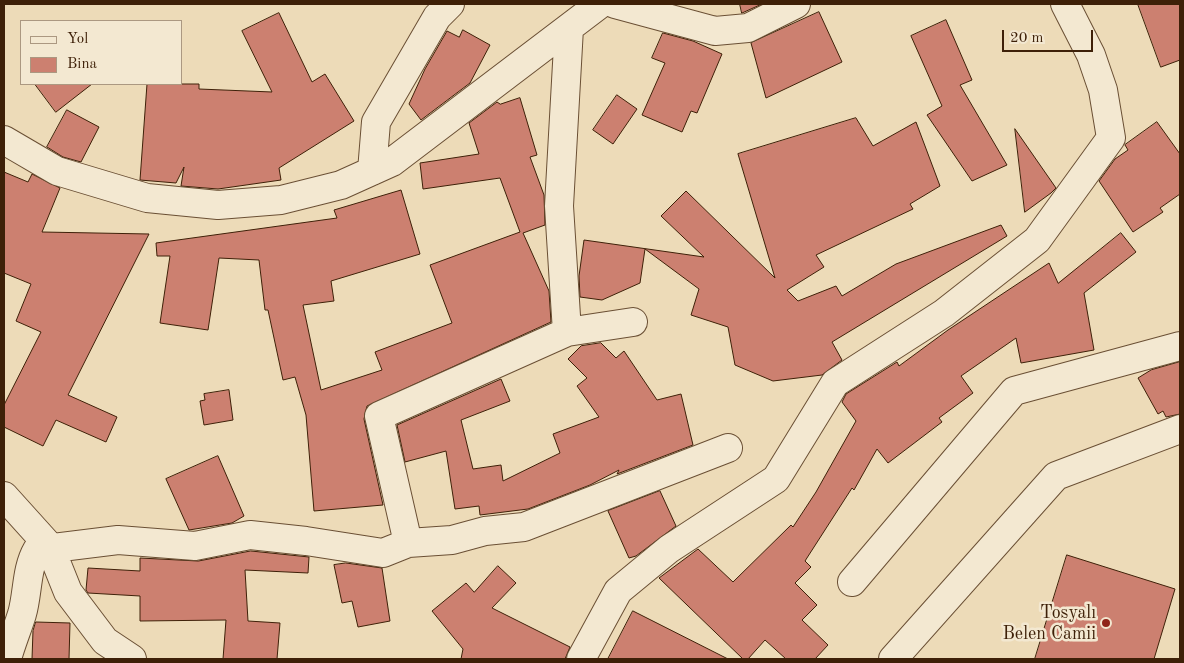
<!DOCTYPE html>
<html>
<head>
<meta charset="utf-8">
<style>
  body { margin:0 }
  #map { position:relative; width:1184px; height:663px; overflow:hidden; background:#eddbb8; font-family:"Old Standard TT",serif }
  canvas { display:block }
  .frame { position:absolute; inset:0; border:5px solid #3e2008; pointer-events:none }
  .legend { position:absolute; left:20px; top:20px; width:162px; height:65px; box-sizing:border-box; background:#f3e8d1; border:1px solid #ab9881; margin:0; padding:6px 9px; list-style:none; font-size:15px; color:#3e2008 }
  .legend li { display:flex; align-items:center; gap:10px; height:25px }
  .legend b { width:25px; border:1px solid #ab9881 }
  .scale { position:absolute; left:1002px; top:30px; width:91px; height:22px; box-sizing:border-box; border:2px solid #3e2008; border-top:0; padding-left:6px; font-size:15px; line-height:18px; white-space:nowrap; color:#3e2008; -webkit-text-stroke:4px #f3e8d1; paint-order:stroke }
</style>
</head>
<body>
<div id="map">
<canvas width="1184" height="663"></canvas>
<div class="frame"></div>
<ul class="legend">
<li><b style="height:6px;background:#f3e8d1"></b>Yol</li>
<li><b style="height:14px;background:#cc8070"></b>Bina</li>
</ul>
<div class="scale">20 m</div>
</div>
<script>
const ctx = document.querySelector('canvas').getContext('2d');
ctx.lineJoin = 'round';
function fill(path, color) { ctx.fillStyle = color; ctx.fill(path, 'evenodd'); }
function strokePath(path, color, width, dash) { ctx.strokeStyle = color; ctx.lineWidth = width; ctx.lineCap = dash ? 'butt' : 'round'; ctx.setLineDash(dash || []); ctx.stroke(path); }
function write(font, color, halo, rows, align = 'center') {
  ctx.font = font + ' "Old Standard TT",serif'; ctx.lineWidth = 5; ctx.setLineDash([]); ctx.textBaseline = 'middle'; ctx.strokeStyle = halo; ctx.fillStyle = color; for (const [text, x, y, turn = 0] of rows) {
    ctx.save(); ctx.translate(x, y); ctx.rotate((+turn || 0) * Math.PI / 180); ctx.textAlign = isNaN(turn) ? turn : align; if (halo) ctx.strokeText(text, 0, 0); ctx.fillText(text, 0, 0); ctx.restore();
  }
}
const building = new Path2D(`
  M740,4h22l-20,9z
  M1138,4h42v56l-19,7z
  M819,12l23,50 -76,36 -15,-55z
  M279,13l33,69 13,-8 29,47 -75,47 2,12 -63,9 -37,-3 3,-19 -8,16 -36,-3 7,-96h52v5l73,3 -30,-61z
  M946,20l26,60 -12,5 47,80 -35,16 -45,-66 15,-9 -31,-70z
  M463,30l27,15 -20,38 -49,37 -12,-16 16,-35 22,-38 12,6z
  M663,33l30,8 29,13 -25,59 -6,-2 -9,21 -40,-17 23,-52 -13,-5z
  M35,84h57l-36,28z
  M617,95l20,14 -24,35 -20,-14z
  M520,98l17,57 -7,2 14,38 1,30 -22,8 26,58 2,31 -184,84 -3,13 19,86 -69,6 -8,-96 -11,-38 -12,3 -15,-70h-3l-6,-50 -40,-2 -11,72 -48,-7 10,-67h-13l-1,-13 181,-25 -3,-8 67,-20 19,64 -89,27 3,20 -31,4 18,85 61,-20 -7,-18 77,-29 -22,-58 90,-33 -20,-54 -77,11 -3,-26 59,-9 -10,-31 28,-21 3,2z
  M67,110l32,17 -18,35 -18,-5 -16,-10z
  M856,118l17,28 43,-24 24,64 -30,18 3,5 -97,46 8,12 -37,23 11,11 38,-15 6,10 54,-32 105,-39 6,11 -175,106 10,18 -20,15 -49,6 -38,-16 -7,-38 -37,-12 8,-26 -54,-40 -5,34 -38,17 -22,-3 -1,-21 5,-36 120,17 -43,-41 25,-25 89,87 -37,-124z
  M1157,122l23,32v40l-20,14 3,4 -30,20 -34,-51 16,-22 13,-9 -3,-5z
  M1015,129l41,59 -5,5 -26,19z
  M4,172l24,10 4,-8 28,14 -18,44 107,2 -81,161 49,22 -11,25 -50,-22 -13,26 -39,-19v-22l37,-73 -25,-11 15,-37 -27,-11z
  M1121,233l15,19 -52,41 10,57 -73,13 -5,-25 -55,38 12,17 -34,25 3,4 -54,41 -11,-14 -23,41 -2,-2 -47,73 6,6 -16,16 22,22 -15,15 26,25 -13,14h-29l-21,-19 -17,19h-5l-84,-81 39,-29 35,33 58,-57 2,2 23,-35 40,-71 -14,-19 4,-8 51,-32 2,4 49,-36 101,-67 9,20z
  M601,343l15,15 8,-7 33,49 24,-6 12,51 -76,29 2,-4 -29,15 -62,24 -48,6 -1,-9 -24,3 -9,-58 -41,11 -8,-37 104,-46 9,22 -49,19 12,49 28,-4 2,16 57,-28 -7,-19 46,-17 -22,-31 10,-8 -19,-19 13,-13z
  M1180,362v52l-14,3 -3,-6 -5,3 -20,-36 13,-8z
  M229,390l4,30 -29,5 -4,-24 5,-1 -1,-6z
  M218,456l26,60 -12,7 -43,7 -23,-51z
  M660,491l16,35 -40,30 -7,2 -21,-47z
  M251,551l58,6 -1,16 -63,-3 3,51 32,2 -3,36h-54l3,-39 -86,1v-25l-52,-3 -2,-3 2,-22 52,3v-13l58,3z
  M1067,555l108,34 -21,70h-119z
  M346,563l36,5 8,53 -32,6 -6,-26 -10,2 -8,-38z
  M498,566l18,17 -24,25 78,39 -5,12h-104l2,-10 -31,-38 34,-28 8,9z
  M633,611l95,48h-120z
  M36,622l34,1 -1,36h-37l1,-28z`);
fill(building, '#cc8070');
strokePath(building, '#3e2008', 1);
const minor = new Path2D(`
  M615,4l100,27 33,-3 48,-24
  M4,140l53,31 90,27 71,7 63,-5 60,-15 51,-23 208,-158
  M372,171l4,-49 61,-105 13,-13
  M567,332l-8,-126 10,-178
  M4,496l46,51 18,45 37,49 27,18
  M408,543l-29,-127 188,-84 66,-10
  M852,582l162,-191 166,-45
  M7,659c4,-15 10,-29 15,-45 6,-21 4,-45 15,-64l81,-10 77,6 55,-11 56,6 77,12 25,-10 44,-3 33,-9 39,-4 204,-79
  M581,659l37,-68 51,-42 107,-70 59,-96 109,-70 93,-73 74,-102 -8,-48 -12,-35 -26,-51
  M893,659l163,-183 124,-47`);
strokePath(minor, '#6a4f34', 30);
strokePath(minor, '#f3e8d1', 28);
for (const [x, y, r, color] of [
  [1106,623,5,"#8f2418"]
]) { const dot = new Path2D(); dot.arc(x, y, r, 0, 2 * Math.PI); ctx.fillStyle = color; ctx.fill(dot); strokePath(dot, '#f3e8d1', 2); }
write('18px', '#3e2008', '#f3e8d1', [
  ["Tosyalı",1096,613],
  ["Belen Camii",1096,634]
], 'right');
</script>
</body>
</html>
